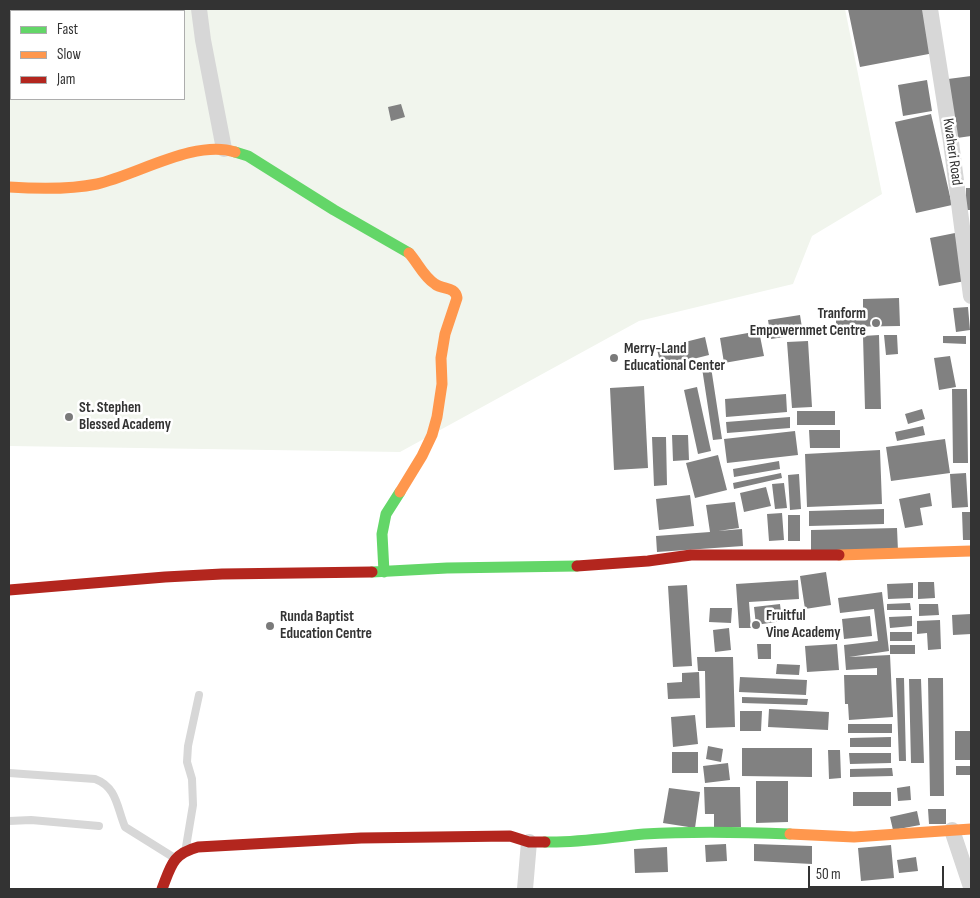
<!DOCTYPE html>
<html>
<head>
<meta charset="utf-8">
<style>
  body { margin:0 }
  #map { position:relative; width:980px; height:898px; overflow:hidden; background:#fff; font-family:"Sofia Sans Condensed",sans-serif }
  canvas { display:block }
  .frame { position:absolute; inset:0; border:10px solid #333; pointer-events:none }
  .legend { position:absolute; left:10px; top:10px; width:175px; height:90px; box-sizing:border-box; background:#fff; border:1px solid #adadad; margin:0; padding:6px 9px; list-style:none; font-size:15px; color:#333 }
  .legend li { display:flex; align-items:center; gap:10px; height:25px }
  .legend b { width:25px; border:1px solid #adadad }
  .scale { position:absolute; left:808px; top:866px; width:136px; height:22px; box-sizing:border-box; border:2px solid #333; border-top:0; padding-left:6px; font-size:15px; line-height:18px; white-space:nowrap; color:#333; -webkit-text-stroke:4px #fff; paint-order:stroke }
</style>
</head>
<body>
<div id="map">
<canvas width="980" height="898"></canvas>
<div class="frame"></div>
<ul class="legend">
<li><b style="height:6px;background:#63d668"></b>Fast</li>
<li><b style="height:6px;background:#ff974d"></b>Slow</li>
<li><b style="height:6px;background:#b3261e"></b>Jam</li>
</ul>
<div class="scale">50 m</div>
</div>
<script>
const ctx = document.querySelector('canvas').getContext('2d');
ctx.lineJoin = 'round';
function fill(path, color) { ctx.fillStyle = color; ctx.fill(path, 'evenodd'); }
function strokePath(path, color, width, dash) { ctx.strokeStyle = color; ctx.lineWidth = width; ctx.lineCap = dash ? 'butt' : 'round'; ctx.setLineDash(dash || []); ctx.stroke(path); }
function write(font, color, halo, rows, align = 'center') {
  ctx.font = font + ' "Sofia Sans Condensed",sans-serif'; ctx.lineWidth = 5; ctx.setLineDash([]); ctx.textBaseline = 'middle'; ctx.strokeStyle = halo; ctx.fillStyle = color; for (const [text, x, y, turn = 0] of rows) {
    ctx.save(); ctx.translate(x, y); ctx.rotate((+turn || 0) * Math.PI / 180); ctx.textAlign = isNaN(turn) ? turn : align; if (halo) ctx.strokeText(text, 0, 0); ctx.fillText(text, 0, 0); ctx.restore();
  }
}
fill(new Path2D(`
  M9,9h204l10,1 8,-1h614l37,185 -70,42 -19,48 -154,37 -239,131 -391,-6zM11,11h173v88h-173z`), '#f1f5ed');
fill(new Path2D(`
  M848,9h77l9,44 -74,14z
  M971,76v60l-14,2 -9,-59z
  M927,80l5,31 -29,5 -5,-31z
  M401,104l4,13 -14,4 -3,-14z
  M931,114l21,91 -36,8 -21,-91z
  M966,188h5v22h-5z
  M955,233l10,48 -26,5 -9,-48z
  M899,298l1,28 -64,1v-17h27v-11z
  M968,307l2,23 -14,2 -3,-24z
  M800,315l3,19 -32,5 -3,-19z
  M759,331l5,25 -40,7 -4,-25z
  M879,335l2,74h-16l-2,-73z
  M884,335h13l1,19 -12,1z
  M943,336h23v8l-23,-1z
  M705,337l4,18 -48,12 -4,-18z
  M808,341l4,66 -20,1 -5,-66z
  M950,356l6,31 -17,3 -5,-32z
  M711,367l11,72 -9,1 -11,-72z
  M644,386l4,82 -34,2 -4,-82z
  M697,387l14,64 -13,3 -14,-64z
  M952,389h15l1,74h-15z
  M786,394l1,18 -61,5 -1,-18z
  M922,409l3,10 -17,5 -3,-10z
  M797,411h38v14h-38z
  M790,417v11l-63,5 -1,-11z
  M923,426l2,9 -28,6 -2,-9z
  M809,430h31v18h-30z
  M795,431l3,24 -71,8 -3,-24z
  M672,435h16l1,25 -16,1z
  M652,437h14l1,48 -13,1z
  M945,439l5,34 -59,8 -5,-34z
  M880,450l2,54 -75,3 -2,-53z
  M718,455l9,35 -32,8 -9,-35z
  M779,461l1,8 -46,8 -1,-8z
  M781,473l1,5 -48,11 -1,-6z
  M966,473l2,34 -16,1 -2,-34z
  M799,474l2,35 -11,1 -2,-35z
  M784,483l3,25 -12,1 -3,-25z
  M766,487l5,19 -27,6 -4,-19z
  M930,493l2,13 -12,2 3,17 -18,3 -6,-29z
  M690,495l4,31 -35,4 -3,-31z
  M735,502l4,26 -21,3 24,-2 1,17 -86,6 -1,-16 54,-4 -4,-27z
  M884,509v15l-75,2v-15z
  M962,512h9v28h-8z
  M782,513l2,27 -15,1 -2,-27z
  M788,515h12v26h-12z
  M897,528l1,23 -87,2v-23z
  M826,572l5,33 -26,4 -5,-33z
  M798,580l1,19 -50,3 2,26h-12l-3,-44z
  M918,582h16l1,16 -17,1z
  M913,583v15l-25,1 -1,-15z
  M687,585l5,81 -19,1 -5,-81z
  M882,592l7,59 -40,6 41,-2 3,62 -44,3 -1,-16h-3l-1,-29h33v-7l-31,2 -2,-25 34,-4 -4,-32 -34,4 -2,-15z
  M910,603l1,7h-24v-6z
  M780,604l2,17 -26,4 -2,-18z
  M919,604h19l1,11 -20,1z
  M710,608h22l-1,15 -22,-1z
  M971,614v20l-18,1 -1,-20z
  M870,616l2,20 -28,3 -2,-20z
  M912,616v10l-22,2 -1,-11z
  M940,620l1,29 -13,1 -1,-17 -10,1v-13z
  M729,628l2,22 -16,2 -2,-22z
  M890,632h22v9h-22z
  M757,644h14v15h-13z
  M837,644l2,26 -32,2 -2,-26z
  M890,645h25v9h-25z
  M697,657h36l2,70 -29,1 -1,-57h-7z
  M777,664l23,1 -1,10 -23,-1z
  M699,672l1,26 -32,1 -1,-16 15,-1v-9z
  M740,677l67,3 -1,15 -67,-3z
  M896,678h8l2,83h-7z
  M928,678h15l1,118h-14z
  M909,679h12l3,84h-13z
  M742,697l66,2 -1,6 -65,-2z
  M769,709l60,3 -1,18 -60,-3z
  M740,711h22l-1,20h-21z
  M695,715l3,29 -25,3 -2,-30z
  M848,724h44v9h-44z
  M955,731h16v29h-16z
  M891,737v10h-41v-9z
  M708,746l15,3 -2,13 -15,-3z
  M742,748h70v29l-70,-1z
  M828,750h12l1,28 -12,1z
  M672,752h26v21h-26z
  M849,753h42v10l-41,1z
  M728,763l2,17 -25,3 -2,-17z
  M956,766h15v9h-15z
  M892,768l1,8 -43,1v-8z
  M756,781h32v41l-32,1z
  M910,786l1,14 -13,1 -1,-13z
  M704,787h36l1,40h-27v-13h-9z
  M669,788l31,4 -5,36 -32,-5z
  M853,792h38v14h-38z
  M928,809h18v15h-17z
  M917,811l3,14 -27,5 -3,-13z
  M726,844l1,17 -21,1 -1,-17z
  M754,844l58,2v18l-58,-3z
  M891,845l3,33 -33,3 -3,-33z
  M667,847l1,25 -33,1 -1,-24z
  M916,857l2,14 -19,2 -2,-13z`), '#818181');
strokePath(new Path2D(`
  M9,773l86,6c22,8 22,29 30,48l48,30
  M9,821l22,-1 68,6
  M186,847l7,-42 -1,-26 -5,-17 1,-16 11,-51`), '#d7d7d7', 8);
strokePath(new Path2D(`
  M199,9l4,31 21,109
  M930,9l21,133 20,154
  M952,830l19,57
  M525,889l4,-47`), '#d7d7d7', 16);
strokePath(new Path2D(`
  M235,152l13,4 86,54 75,43
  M372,572l75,-4 130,-2
  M384,572l-2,-38 4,-20 14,-22
  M545,842c33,1 66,-5 99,-8 49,-3 98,-2 146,0`), '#63d668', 11);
strokePath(new Path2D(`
  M9,187c29,2 59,3 88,-3 40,-9 98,-45 138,-32
  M400,492l22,-36 10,-21 5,-18 5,-33 -1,-26 4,-24 12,-36c-2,-12 -14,-8 -22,-14 -12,-8 -17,-21 -26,-31
  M839,555l132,-4
  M790,834l64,3 117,-8`), '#ff974d', 11);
strokePath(new Path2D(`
  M577,566l71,-5 43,-6h148
  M9,590l156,-13 57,-3 150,-2
  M162,889c9,-23 10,-35 36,-42l163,-9 149,-2 19,6h16`), '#b3261e', 11);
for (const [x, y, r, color] of [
  [876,323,5,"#7a7a7a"],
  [614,358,5,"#7a7a7a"],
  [69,417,5,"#7a7a7a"],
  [756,625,5,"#7a7a7a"],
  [270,626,5,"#7a7a7a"]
]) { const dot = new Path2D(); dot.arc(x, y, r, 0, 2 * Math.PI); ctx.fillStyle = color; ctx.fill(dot); strokePath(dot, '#fff', 2); }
write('15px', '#333', '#fff', [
  ["Kwaheri Road",952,152,82]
]);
write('bold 15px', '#333', '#fff', [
  ["Tranform",866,314,"right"],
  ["Empowernmet Centre",866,331,"right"],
  ["Merry-Land",624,349],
  ["Educational Center",624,366],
  ["St. Stephen",79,408],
  ["Blessed Academy",79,425],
  ["Fruitful",766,616],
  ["Vine Academy",766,633],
  ["Runda Baptist",280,617],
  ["Education Centre",280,634]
], 'left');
</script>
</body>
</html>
